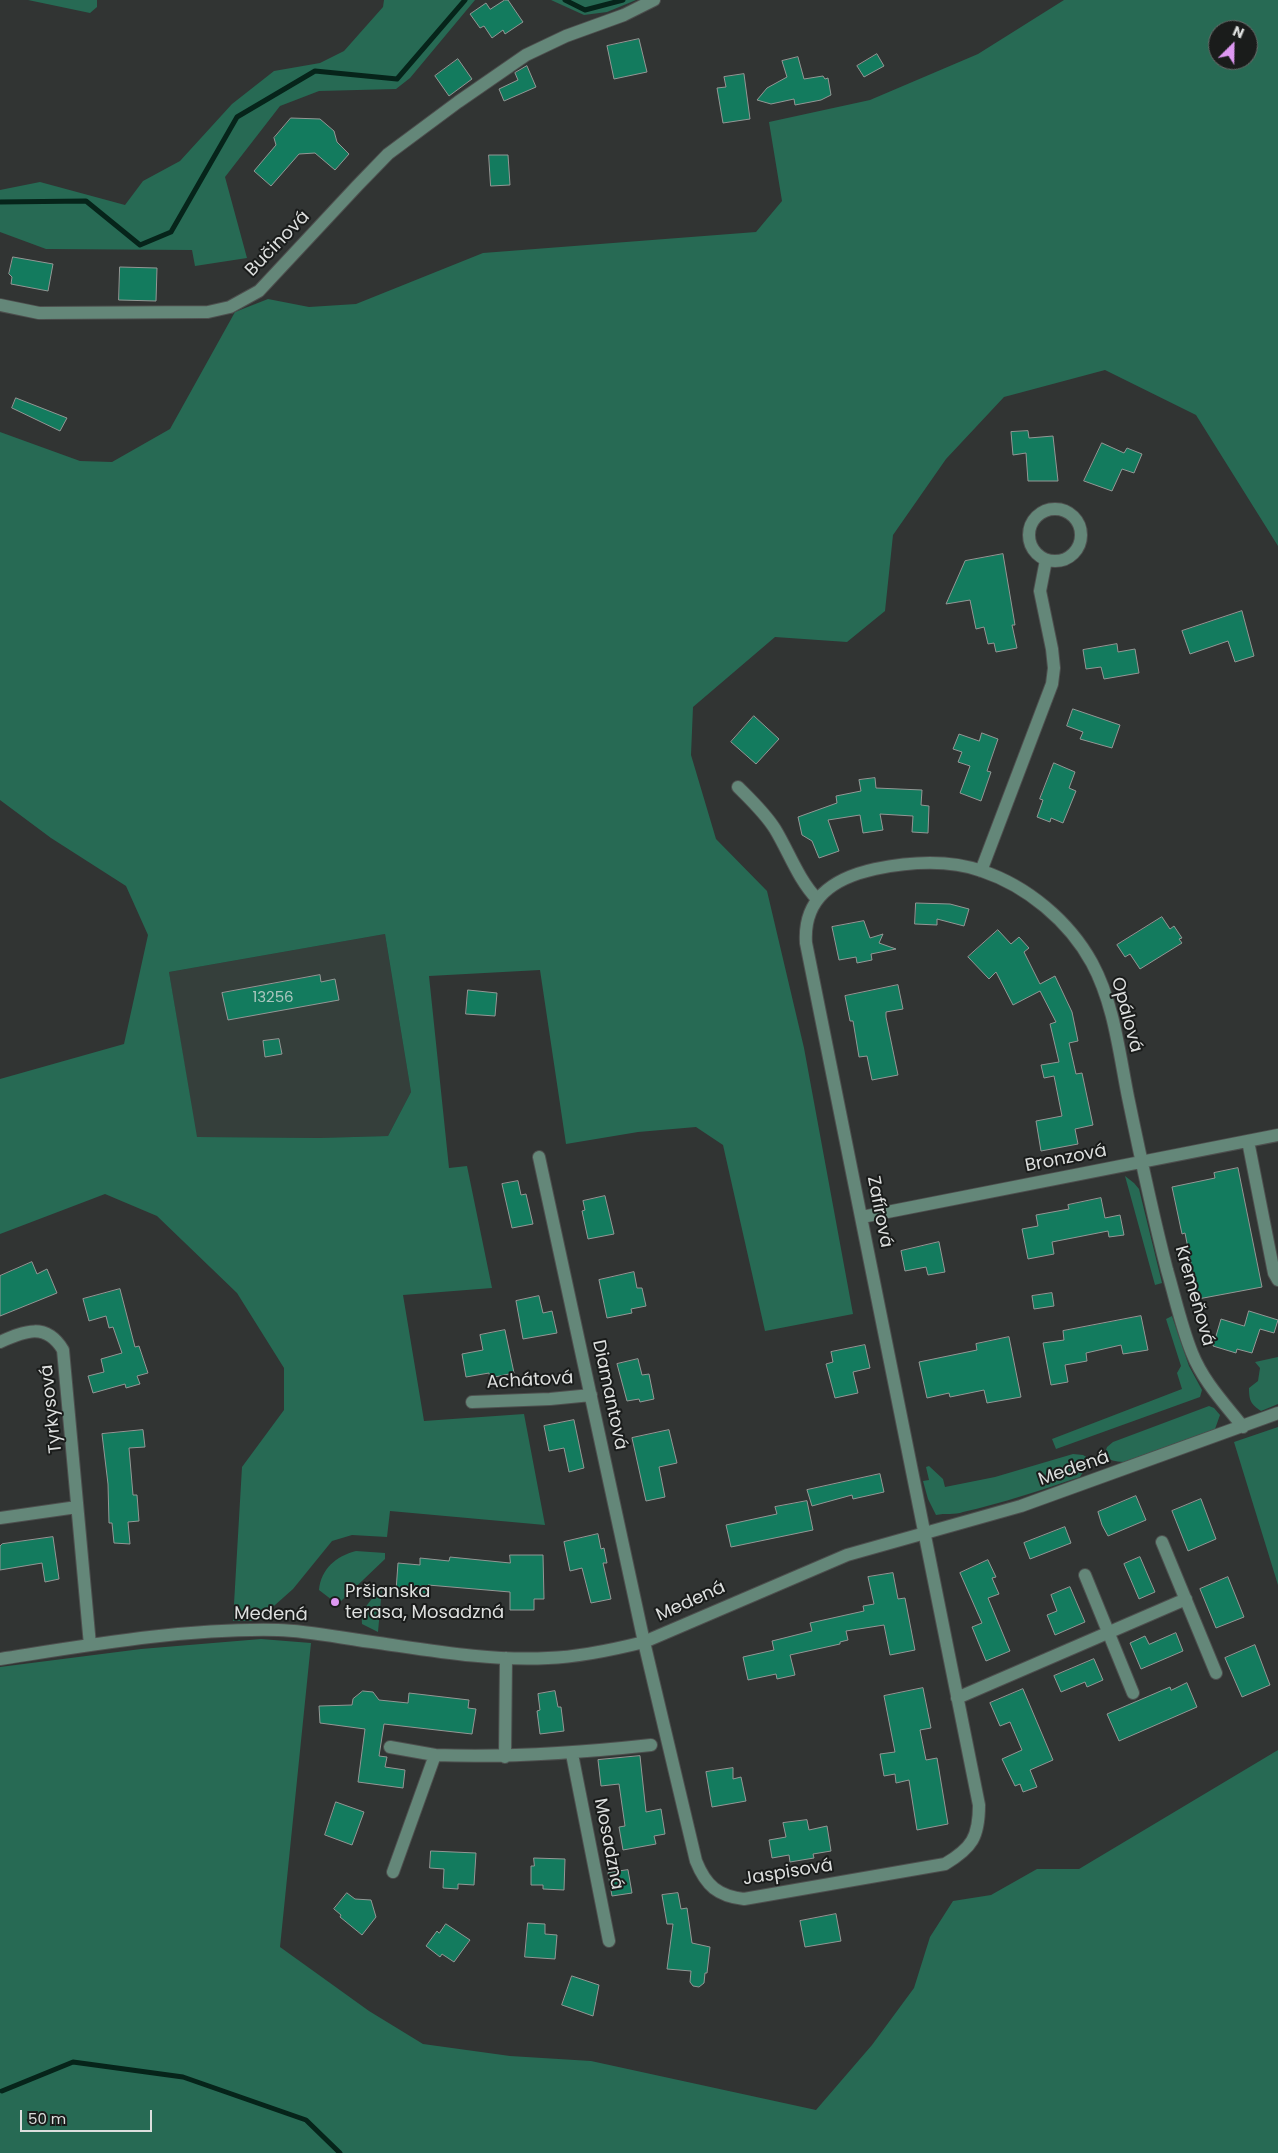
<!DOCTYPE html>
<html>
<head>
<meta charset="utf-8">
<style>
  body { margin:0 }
  #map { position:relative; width:1278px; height:2153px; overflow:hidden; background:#313433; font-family:Poppins,sans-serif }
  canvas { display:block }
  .north { position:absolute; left:1208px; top:20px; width:50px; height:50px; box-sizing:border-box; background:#1a1c1b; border:1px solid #686a69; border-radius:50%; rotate:23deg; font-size:14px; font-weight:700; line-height:20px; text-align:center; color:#dddfde }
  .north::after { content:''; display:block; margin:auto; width:18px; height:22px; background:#de98f2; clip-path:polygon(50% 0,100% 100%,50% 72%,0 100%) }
  .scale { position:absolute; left:20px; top:2110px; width:132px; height:22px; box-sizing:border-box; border:2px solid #dddfde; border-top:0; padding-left:6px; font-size:15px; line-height:18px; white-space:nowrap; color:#dddfde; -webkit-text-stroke:4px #1a1c1b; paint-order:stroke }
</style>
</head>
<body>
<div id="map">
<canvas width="1278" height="2153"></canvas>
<div class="north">N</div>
<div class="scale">50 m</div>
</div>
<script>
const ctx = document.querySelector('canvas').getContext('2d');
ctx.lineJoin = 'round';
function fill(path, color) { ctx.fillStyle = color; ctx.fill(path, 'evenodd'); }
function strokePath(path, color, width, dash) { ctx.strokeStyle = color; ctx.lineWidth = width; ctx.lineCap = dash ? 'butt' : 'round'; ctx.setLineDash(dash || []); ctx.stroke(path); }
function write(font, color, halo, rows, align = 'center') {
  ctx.font = font + ' Poppins,sans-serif'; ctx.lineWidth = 4; ctx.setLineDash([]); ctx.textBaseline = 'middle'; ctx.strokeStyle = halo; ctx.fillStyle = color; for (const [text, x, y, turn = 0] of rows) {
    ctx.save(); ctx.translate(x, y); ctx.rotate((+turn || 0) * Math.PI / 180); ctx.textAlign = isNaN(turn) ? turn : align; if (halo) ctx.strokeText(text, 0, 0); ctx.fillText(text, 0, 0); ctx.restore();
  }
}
fill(new Path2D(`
  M385,934l26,158 -23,44 -69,2 -123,-1 -27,-165z`), '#353f3b');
fill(new Path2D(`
  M28,0h69v7l-7,6z
  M384,0h91l-65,78 -14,11 -77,2 -39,15 -55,71 22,81 -52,8 -3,-16 -146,-1 -46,-17v-42l40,-8 85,23 18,-24 37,-20 52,-57 42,-33 46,-8 24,-12 39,-44z
  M551,0h85l-29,12 -23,3z
  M1064,0h214v546l-82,-131 -91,-45 -101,27 -58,62 -53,76 -8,76 -38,31 -72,-5 -82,70 -2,48 25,84 51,52 37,157 49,266 -88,17 -42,-186 -27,-18 -58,5 -72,12 -26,-174 -111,6 20,192 18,-2 25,122 -89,7 21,126 100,-7 21,111 -155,-14 -3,26 -35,-2 -20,6 -39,48 -36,32h-24l9,-154 42,-57v-42l-47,-75 -80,-77 -52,-22 -105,40v-155l124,-35 24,-109 -22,-49 -75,-48 -51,-38v-368l80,29 32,1 58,-33 65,-117 33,-13 41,8 47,-3 127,-51 273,-21 26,-31 -13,-79 101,-22 108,-46zM1218,30h30v30h-30zM385,934l26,158 -23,44 -69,2 -122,-1 -28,-165z
  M1125,1176l9,7 5,6 23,94 -7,2z
  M1172,1316l17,50 13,24 -2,7 -144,52 -4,-10 130,-50 -5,-16 4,-7 -15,-47z
  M1278,1357v47l-17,7c-10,-7 -12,-10 -12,-23l9,-7 2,-13 -5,-6z
  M1209,1406l5,2 6,7 -5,14 -91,33c-9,-1 -15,0 -19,-9l2,-6 6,-5z
  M1278,1427v158l-44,-143z
  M1073,1454l10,1 5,3v6l-8,13c-39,13 -77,26 -117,35 -8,3 -18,1 -27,3l-8,-16 -5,-18 6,-1 -3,-13 3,-1 14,13 2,8 50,-10z
  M356,1551l29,2v6l-45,43 -8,-2 -13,-10c2,-21 17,-34 37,-39z
  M382,1588l-4,44 -16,-8c-1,-16 9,-24 20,-36z
  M261,1639l50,4 -31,304 89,64 54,33 87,12 81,5 225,49 56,-65 42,-57 16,-51 23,-36 38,-6 46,-26h42l199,-119v403h-1278v-486l141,-18z`), '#276a54');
strokePath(new Path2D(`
  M565,0l20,10 38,-10
  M0,202l86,-1 54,44 31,-13 66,-115 78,-46 82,8 68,-79
  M2,2091l71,-29 110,15 123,43 34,33`), '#06241a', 5);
const building = new Path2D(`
  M505,0h3l15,22 -18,12 -2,-4 -11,8 -8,-12 -4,2 -10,-14 16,-11 4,6z
  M639,39l8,33 -33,7 -7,-33z
  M877,54l7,12 -20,11 -7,-11z
  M798,57l6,22 19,-3 2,3 3,-1 3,17 -10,5 -26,5 -1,-6 -23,5 -14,-4 10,-12 20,-11 -5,-16z
  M458,59l14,20 -23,17 -14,-20z
  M527,66l9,21 -32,14 -5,-12 19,-9 -3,-7z
  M744,74l6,45 -27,4 -6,-35 9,-1 -2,-10z
  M291,118l29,1 14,12 3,11 12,12 -14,16 -20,-17 -16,1 -28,32 -17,-15 22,-26 -2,-7z
  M489,155h19l2,30 -19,1z
  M13,257l40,7 -5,27 -37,-7 1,-7 -3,-3z
  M120,267l37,1 -1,33 -37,-1z
  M16,398l51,20 -7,13 -48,-23z
  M1028,431l1,7 24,-2 5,45h-30l-2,-28 -13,2 -2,-23z
  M1102,443l22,10 3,-5 15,6 -8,19 -12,-4 -10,22 -28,-10z
  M1003,554l12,71h-3l5,23 -21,4 -2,-9 -6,1 -4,-17 -8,2 -6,-29 -24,4 19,-43z
  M1242,611l12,45 -19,6 -7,-21 -38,13 -8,-23z
  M1117,644l1,8 17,-3 4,24 -35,6 -3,-12 -15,2 -3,-19z
  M1073,709l47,16 -8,23 -32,-9 3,-7 -16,-6z
  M754,716l25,23 -23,25 -25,-22z
  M982,733l16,6 -11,32 4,1 -10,29 -21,-8 10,-27 -12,-4 4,-10 -9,-3 6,-15 20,7z
  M1054,763l21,9 -6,16 7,3 -13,32 -12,-5 -1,4 -13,-5 6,-17 -3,-1z
  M875,778l1,10 46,2 -1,15 8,1 -1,27 -16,-1 1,-16 -33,-2 3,16 -20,3 -3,-18 -32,5 11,31 -20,7 -7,-17 -10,-6 -4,-18 39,-14 -1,-7 25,-5 -2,-11z
  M916,903l34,1 19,5 -5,17 -27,-7v6l-22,-1z
  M1162,917l8,12 4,-3 8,12 -3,1 3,4 -42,26 -10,-15 -5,3 -8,-12z
  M864,921l6,17 13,-4 -4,9 17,6 -25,5 1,6 -15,3 -1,-6 -17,3 -7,-33z
  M998,930l13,14 8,-7 10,11 -5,4 16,32 15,-8 17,36 6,29 -9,2 7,31 6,-1 11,52 -18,4 3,15 -37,7 -5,-30 26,-5 -8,-40 -10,2 -3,-13 18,-3 -9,-38 6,-2 -16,-31 -27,14 -17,-33 -7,7 -21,-22z
  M320,975l1,7 14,-3 4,21 -111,20 -6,-27z
  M898,985l5,24 -17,3v5l12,58 -26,5 -5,-24 -8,1 -6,-36h-3l-5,-25z
  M468,990l29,3 -2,23 -29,-2z
  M279,1039l3,15 -17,3 -2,-16z
  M1238,1168l24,119 -64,12 -13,-66 -3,1 -10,-47 43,-9 -1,-5z
  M518,1181l3,14 5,-1 7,30 -21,4 -10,-44z
  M605,1196l9,38 -26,5 -6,-28 3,-1 -2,-9z
  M1101,1198l4,20 15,-3 4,20 -15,2 -1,-6 -56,11 2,12 -26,5 -6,-30 16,-3 -2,-11 33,-6 -1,-4z
  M939,1242l6,30 -17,3 -2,-8 -21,4 -4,-20z
  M32,1262l5,12 10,-5 10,24 -57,23v-40z
  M634,1272l3,16h5l4,18 -15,3 1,4 -25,5 -8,-38z
  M120,1289l15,58 4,-1 9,27 -11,3 3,8 -14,4 -1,-4 -32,9 -5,-17 16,-4 -3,-13 21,-6 -9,-26 -4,1 -3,-12 -17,5 -6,-22z
  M1052,1293l2,13 -20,3 -2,-13z
  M539,1296l4,17 9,-2 5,22 -34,6 -7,-38z
  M1249,1311l29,9 -4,13 -14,-4 -8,24 -15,-4 -1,4 -23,-7 8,-27 23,7z
  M1141,1316l7,34 -25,4 -2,-9 -35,8 1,8 -22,4 3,17 -17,3 -8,-42 21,-3 -1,-9z
  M505,1330l9,43 -24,5 -1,-5 -23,4 -4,-23 21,-4 -3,-15z
  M1009,1337l12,60 -34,6 -3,-13 -34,7 -1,-4 -22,5 -8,-36 58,-12 -1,-6z
  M865,1345l5,23 -17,4 5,21 -23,5 -9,-34 7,-2 -2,-10z
  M638,1359l4,16 7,-1 5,25 -14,3 -1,-3 -12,2 -10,-37z
  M574,1420l10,48 -15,4 -5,-24 -15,3 -5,-25z
  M143,1430l2,17 -16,1 4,47h4l2,26 -11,1 2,22 -16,-1 -2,-20h-3l-1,-39 -6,-50z
  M669,1430l8,33 -18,4 6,30 -19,4 -14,-63z
  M880,1474l4,18 -31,7 -1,-4 -40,11 -5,-16z
  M1136,1496l10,24 -38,16 -6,-11 -4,-13z
  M1201,1499l15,40 -28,12 -16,-40z
  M807,1501l6,29 -82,17 -5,-22 51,-11 -2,-7z
  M1065,1527l6,16 -41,16 -6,-16z
  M598,1534l3,15 3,-1 3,15h-4l8,36 -20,4 -9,-35 -12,3 -6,-29z
  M53,1537l6,42 -14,3 -3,-19 -42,7v-24l2,-2z
  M510,1555h33l1,44h-10v11h-24v-18l-82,-7v9l-32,-3 2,-28 22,2v-7l29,3 1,-4 60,6z
  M1140,1557l15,35 -16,7 -15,-35z
  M988,1560l8,17 -4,1 7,16 -11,4 22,53 -24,10 -14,-34 10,-4 -22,-50z
  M893,1573l5,26 7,-1 10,52 -25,5 -6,-30 -38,6 2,9 -8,2v2l-50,11 5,20 -18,4 -1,-5 -28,6 -5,-23 31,-7 -2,-9 40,-10 -2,-8 54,-12 -1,-5 11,-2 -6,-27z
  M1228,1577l16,40 -28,11 -16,-39z
  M1070,1587l15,35 -30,13 -8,-20 10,-4 -6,-16z
  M1176,1633l7,18 -42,18 -11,-26 15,-7 4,8z
  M1255,1645l15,40 -28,12 -17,-39z
  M1094,1659l9,21 -16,7 -2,-5 -24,10 -7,-16z
  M1187,1683l10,24 -78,34 -12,-27 63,-27 1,3z
  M923,1688l8,40 -11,2 6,30 11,-2 11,66 -31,6 -8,-50 -13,3 -1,-9 -11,2 -4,-22 15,-2 -11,-56z
  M1023,1689l30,71 -23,10 7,17 -14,5 -3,-8 -5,2 -13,-27 20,-9 -12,-28 -10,4 -10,-23z
  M363,1691l10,1 6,8 29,3 1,-10 60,7 -1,8 8,1 -4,25 -88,-10 -5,32 8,1 -2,10 20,3 -2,18 -45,-6 7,-53 -45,-6 -1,-17 33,-1 1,-6z
  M555,1691l3,16h3l3,24 -24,3 -3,-23 3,-1 -2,-16z
  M640,1756l6,56 15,-3 4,25 -11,2 2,8 -33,6 -4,-23 6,-1 -6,-42 -18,2 -3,-26z
  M733,1768v11l8,-2 5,24 -34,6 -6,-35z
  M336,1802l28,10 -12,33 -27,-10z
  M807,1820l2,10 18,-4 4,25 -18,3 1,4 -24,4 -1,-7 -17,3 -3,-18 17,-3 -3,-14z
  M431,1851l45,2 -2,32 -16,-1v5l-15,-1 1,-19 -14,-1z
  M534,1858l31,1 -1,31 -21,-1v-4h-12v-19h3z
  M628,1870l4,23 -20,3 -4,-23z
  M347,1893l8,6 16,1 5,17 -14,18 -22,-18 1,-2 -7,-6z
  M678,1893l3,16 6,-1 5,35 18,4 -3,26h-2l-1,10 -5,4 -6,-1 -3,-4 1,-11 -24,-2 6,-45h-6l-5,-29z
  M836,1914l5,27 -36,6 -5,-26z
  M528,1923l17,1v10l12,1 -2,24 -30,-2z
  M446,1924l24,16 -16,22 -12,-8 -2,3 -14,-11 11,-15 2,2z
  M572,1976l27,9 -6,31 -31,-11z`);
fill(building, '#137b5e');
strokePath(building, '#939795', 1);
const minor = new Path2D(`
  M0,305l39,8 169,-1 22,-5 29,-16 98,-105 31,-32 70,-52 68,-47 40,-19 58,-21 30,-15
  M1029 535a26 26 0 1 1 52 0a26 26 0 1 1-52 0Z
  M738,787c13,13 27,26 37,42 14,23 23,50 42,70
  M981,871l71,-187 2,-16 -2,-19 -12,-58 6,-31
  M1248,1141l26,132 4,7
  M539,1157l105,485 52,219c10,25 22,35 48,38l201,-35c27,-16 34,-27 34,-59l-173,-862c-3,-45 28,-65 69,-74 34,-7 73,-10 107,2 45,15 87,50 110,92 22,41 27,89 36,134 12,58 24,115 39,173 8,27 14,56 25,83 11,28 32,50 51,74
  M862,1217l416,-82
  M0,1342c25,-11 46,-20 63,8l27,295
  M472,1402l78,-3 41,-4
  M0,1518l77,-11
  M1162,1542l54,131
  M1085,1575l48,118
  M0,1659c90,-14 186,-31 278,-29 34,1 67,9 101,13 55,8 112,18 169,15 32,-1 64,-8 96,-16l203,-87 174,-49 257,-93
  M957,1698l229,-99
  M390,1747l45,8
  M572,1754l37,187
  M505,1757l1,-99
  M393,1872l42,-117c73,3 143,-2 216,-10`);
strokePath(minor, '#4d4f4e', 14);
strokePath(minor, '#648779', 12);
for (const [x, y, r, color] of [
  [335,1602,5,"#de98f2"]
]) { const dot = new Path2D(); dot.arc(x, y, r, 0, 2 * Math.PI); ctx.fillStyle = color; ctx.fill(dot); strokePath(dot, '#1a1c1b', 2); }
write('15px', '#aac6be', null, [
  ["13256",273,998]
]);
write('18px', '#dddfde', '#1a1c1b', [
  ["Bučinová",278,244,-46],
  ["Opálová",1126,1015,75],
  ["Bronzová",1066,1159,-11],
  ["Zafírová",879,1212,79],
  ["Kremeňová",1194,1296,74],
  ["Achátová",530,1381,-3],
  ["Diamantová",609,1395,78],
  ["Tyrkysová",52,1409,-96],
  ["Medená",1074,1469,-19],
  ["Medená",691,1602,-24],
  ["Medená",271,1615,1],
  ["Mosadzná",608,1844,79],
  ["Jaspisová",788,1873,-9]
]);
write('18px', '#dddfde', '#1a1c1b', [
  ["Pršianska",345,1592],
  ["terasa, Mosadzná",345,1613]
], 'left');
</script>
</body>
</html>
